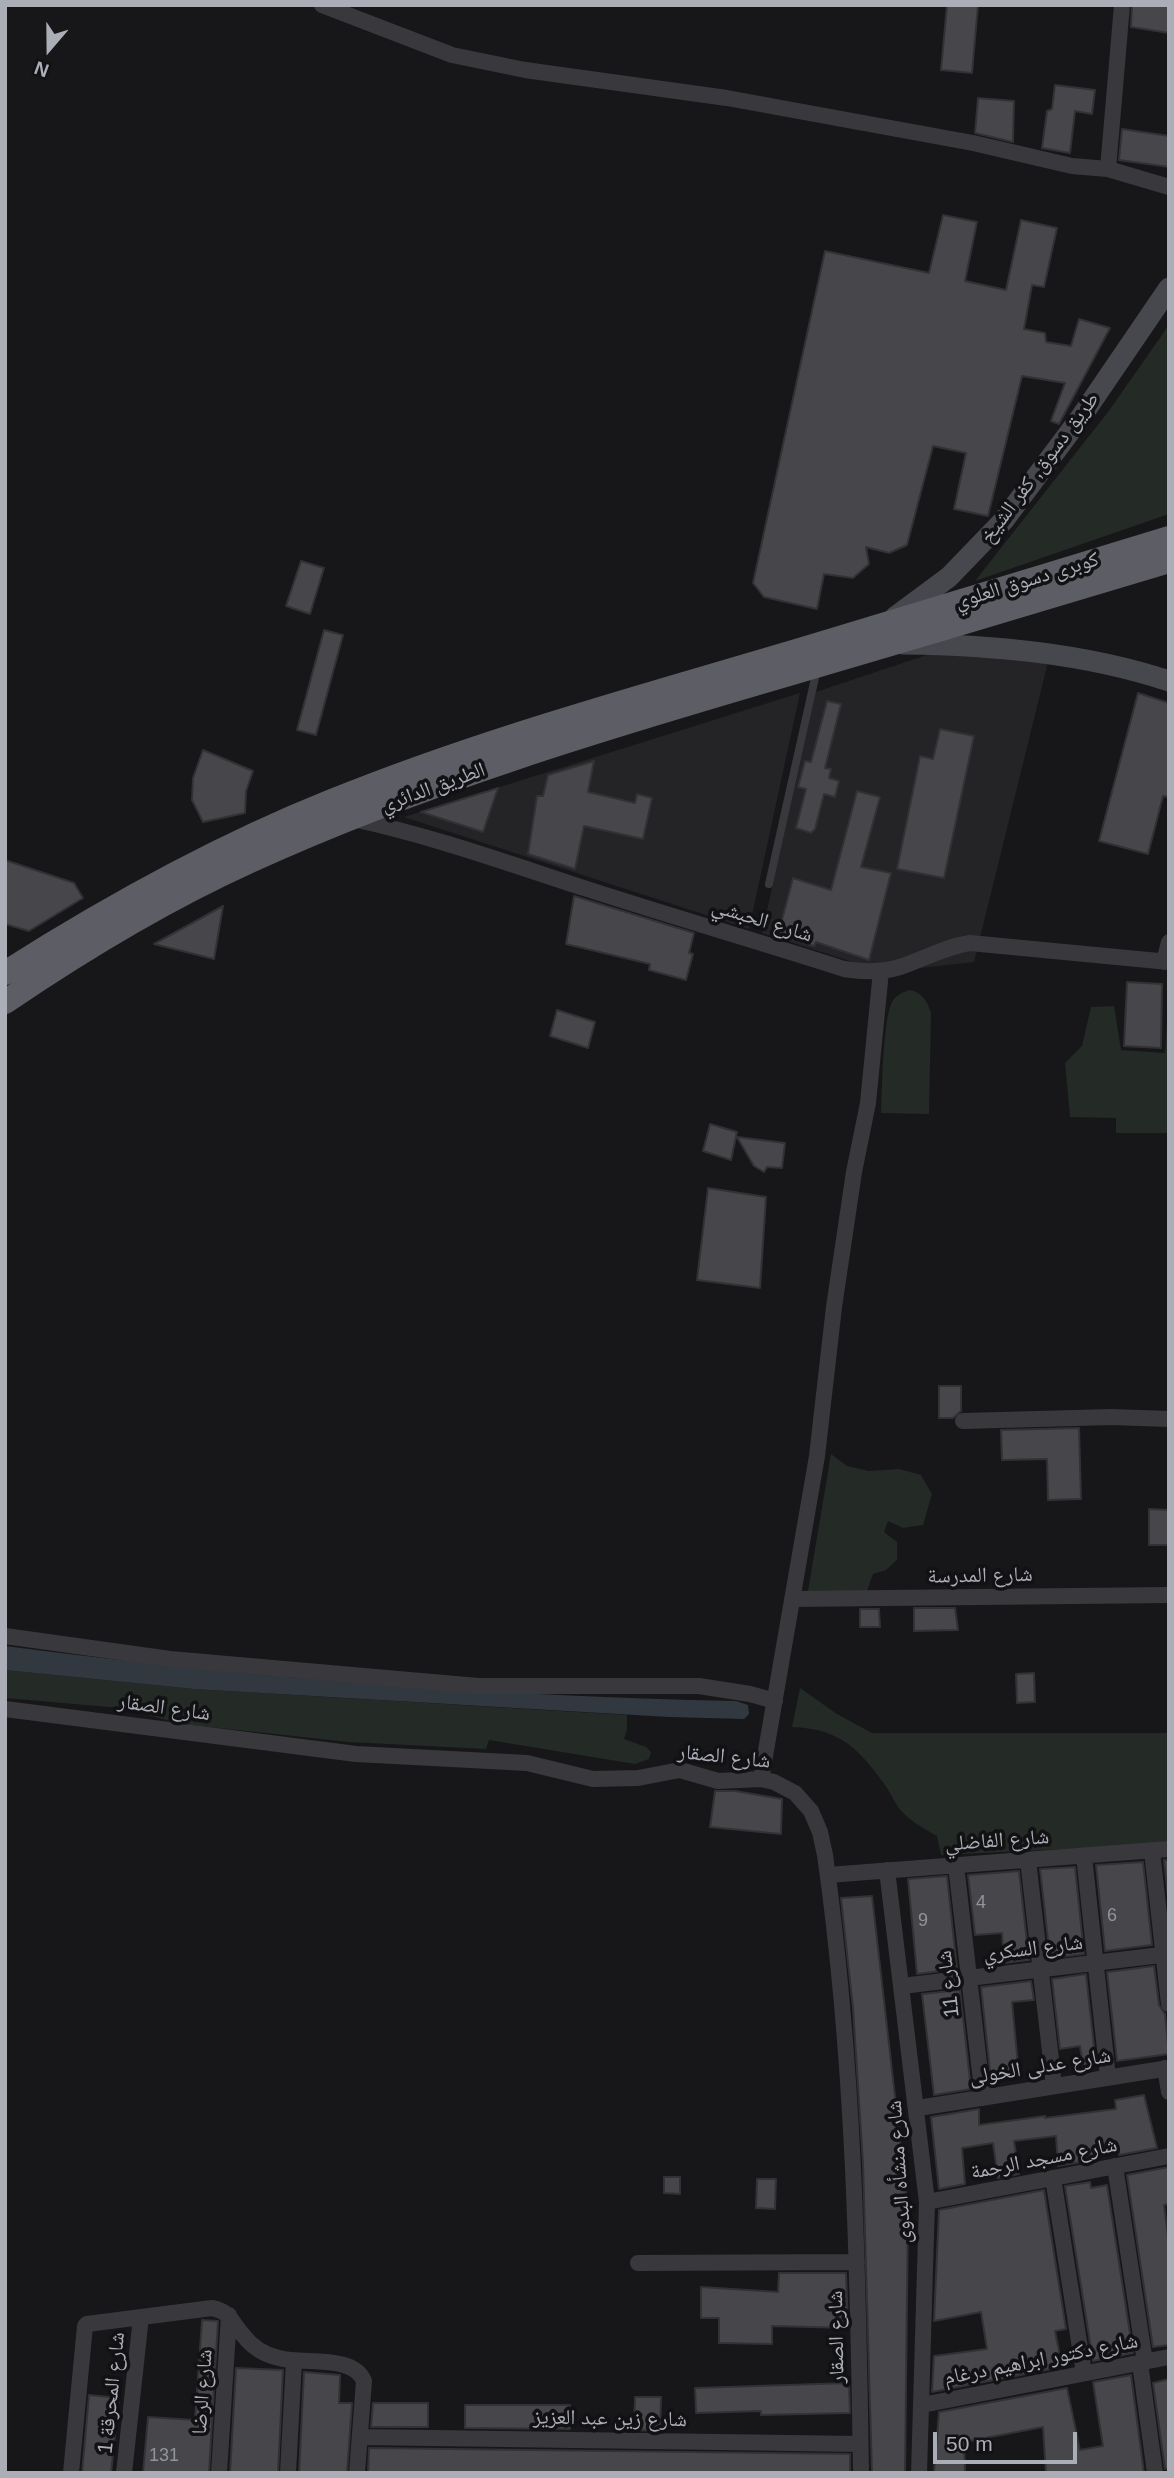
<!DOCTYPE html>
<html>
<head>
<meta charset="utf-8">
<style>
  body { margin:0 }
  #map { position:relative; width:1174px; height:2478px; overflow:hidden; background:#171719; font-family:Helvetica,sans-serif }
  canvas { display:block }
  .frame { position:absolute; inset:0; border:7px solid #abadb7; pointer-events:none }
  .north { position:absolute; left:14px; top:14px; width:70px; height:70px; -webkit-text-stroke:5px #121214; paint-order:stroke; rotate:200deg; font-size:19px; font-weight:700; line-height:28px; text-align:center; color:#abadb7 }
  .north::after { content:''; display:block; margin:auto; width:24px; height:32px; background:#abadb7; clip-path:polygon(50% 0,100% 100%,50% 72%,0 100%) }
  .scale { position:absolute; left:933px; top:2432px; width:144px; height:32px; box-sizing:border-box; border:4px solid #abadb7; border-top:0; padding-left:9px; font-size:21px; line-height:24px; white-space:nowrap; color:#abadb7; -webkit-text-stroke:5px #121214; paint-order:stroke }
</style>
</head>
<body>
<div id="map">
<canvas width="1174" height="2478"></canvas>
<div class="frame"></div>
<div class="north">N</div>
<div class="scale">50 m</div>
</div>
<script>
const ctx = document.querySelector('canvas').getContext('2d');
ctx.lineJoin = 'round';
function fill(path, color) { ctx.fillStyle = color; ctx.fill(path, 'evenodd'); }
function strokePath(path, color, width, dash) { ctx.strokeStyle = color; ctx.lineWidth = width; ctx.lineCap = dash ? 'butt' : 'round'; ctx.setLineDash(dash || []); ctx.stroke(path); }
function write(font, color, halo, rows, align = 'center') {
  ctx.font = font + ' Helvetica,"Noto Naskh Arabic",sans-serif'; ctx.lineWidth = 7; ctx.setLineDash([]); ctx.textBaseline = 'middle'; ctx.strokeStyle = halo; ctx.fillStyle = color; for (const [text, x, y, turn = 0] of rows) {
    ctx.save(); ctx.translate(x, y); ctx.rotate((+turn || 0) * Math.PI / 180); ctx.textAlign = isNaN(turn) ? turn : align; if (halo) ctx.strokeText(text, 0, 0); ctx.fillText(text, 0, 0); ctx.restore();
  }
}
fill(new Path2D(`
  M939,651l109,11 -74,300 -90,10 -122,-39 54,-241z
  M800,693l-51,236 -345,-112z`), '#242326');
fill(new Path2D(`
  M1169,325v189l-194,67 133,-169z
  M910,990c13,3 17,11 21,23l-2,101 -48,-1c1,-23 2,-94 11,-111 4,-7 11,-10 18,-12z
  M1169,990v143h-53v-15l-46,-1 -5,-54 17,-17 9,-39 23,-1 7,44 44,3z
  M831,1454l16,12 22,5 30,-2 22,6 11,19 -9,31 -20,3 -15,-7 -4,11 13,10v18l-11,10 -13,4 -6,17h-59z
  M5,1670l189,19 433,26v15l-3,9 22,8 5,5 -2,7 -14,5 -146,-24 -3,9 -137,-7 -167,-18 -61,-16 -116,-10z
  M800,1688l37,26 35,19h297v111l-228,11 -4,-19c-14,-8 -29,-16 -39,-29 -4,-6 -7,-13 -11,-19 -27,-38 -45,-59 -95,-61z`), '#242a25');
fill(new Path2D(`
  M5,1646c242,32 487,50 731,55l12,4 1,9 -5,5 -75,-2 -475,-28 -189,-19z`), '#323840');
const building = new Path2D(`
  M947,5h31l-6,68 -31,-3z
  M1132,5h37v28l-38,-6z
  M1055,85l40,5 -3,24 -17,-3 -5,42 -28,-5 5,-37 5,-2z
  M978,98l36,3 -1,41 -38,-9z
  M1122,129l47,7v31l-50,-7z
  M943,215l34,7 -12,59 41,9 15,-70 36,8 -13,59 -12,-2 -8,44 21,4 1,9 25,4 8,-27 31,9 -51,96 -8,-3 14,-38 -43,-7 -34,140 -34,-7 12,-56 -33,-7 -26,99 -18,8 -23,-6 3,17 -16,14 -29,-4 -7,35 -53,-12 -11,-14 72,-332 104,22z
  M301,561l23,7 -14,46 -24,-8z
  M324,630l19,5 -27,100 -19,-5z
  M1138,693l31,10v94l-6,-1 -15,58 -49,-13z
  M827,701l14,3 -16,64 6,1 -2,9 10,3 -4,16 -11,-3 -9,35 -4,4 -15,-5 10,-39 -8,-2 7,-26 6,1z
  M940,729l34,7 -30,142 -47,-9 23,-113 13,3z
  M203,750l50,21 -7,20 -1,22 -42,9 -11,-22 1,-22z
  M594,761l-6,31 47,11 2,-9 15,4 -9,41 -59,-13 -9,43 -47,-15 9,-58h6l5,-21z
  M498,788l-15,44 -62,-20z
  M857,791l23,6 -19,70 30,6 -22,87 -53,-18 -2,4 -36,-11 15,-57 38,12z
  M5,860l69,23 9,15 -54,33 -24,-7z
  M574,896l120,37 -5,20 4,1 -7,26 -37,-10 1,-6 -84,-20z
  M223,906l-9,53 -60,-15z
  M1127,982l35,2 -1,64 -37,-2z
  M557,1010l38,12 -7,26 -38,-12z
  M710,1124l27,8 -6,28 -28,-9z
  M737,1137l48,6 -3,25 -15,-1 -3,5 -10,-6z
  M708,1188l58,9 -6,91 -63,-8z
  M939,1386h22v25l-8,7h-14z
  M1079,1428l2,71 -33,1 -1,-41 -45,1 -1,-30z
  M1149,1509l20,1v35h-20z
  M914,1608h41l3,22 -44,1z
  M860,1609h19l1,18h-20z
  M1034,1673l1,29 -18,1 -1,-29z
  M715,1791h20l47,8 -1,35 -71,-7z
  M1164,1860h5v47z
  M1143,1862l9,83 -47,6 -9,-86z
  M1075,1867l9,87 -34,4 -10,-89z
  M1019,1871l10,89 -25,3 -2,-30 -27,2 -7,-60z
  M947,1876l10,93 -40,5 -9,-95z
  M872,1896l36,314 -3,263h-33l-9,-310 -10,-155 -12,-110z
  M1154,1966l5,39 6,9 4,40 -52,7 -10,-89z
  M1086,1974l10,91 -13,1 -3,-20 -20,3 -8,-70z
  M1031,1981l3,19 -22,2 7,74 -28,4 -10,-93z
  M960,1990l11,99 -37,6 -12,-101z
  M1144,2095l13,53 -38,7v-3l-32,5v4l-29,5 -2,-30 -42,5 5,33 -21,4 -5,-35 -31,5 3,36 -26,5 -8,-72 48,-8v16l66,-9v2l71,-9 -1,-9z
  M1169,2167v37l-5,1 5,41v99l-16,2 -26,-172z
  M664,2177h16v17l-16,-1z
  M757,2179h19l-1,30 -19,-1z
  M1090,2182l1,6 16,-3 26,168 -40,8 -28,-175z
  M1044,2190l22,139 -11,2 7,36 -130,25 2,-36 53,-7 -6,-37 -47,9 5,-111z
  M779,2273h67l2,55 -76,-2v18l-53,-1v-25h-18v-31l77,5z
  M202,2320l16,1 -9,152h-66l5,-56 47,3z
  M236,2368l47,2 -5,103h-48z
  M304,2372l36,3 -1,28h13l-5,70h-48z
  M1131,2375l13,98h-98l-3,-46 -79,15 1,31h-31l5,-61 128,-24 13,62 23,-4 -10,-64z
  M1169,2379v89l-4,1 -12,-86z
  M849,2383l1,30 -89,2v-4l-65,2 -1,-25z
  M89,2395l30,3 -8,75h-29z
  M635,2397h26l-1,34 -26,-1z
  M373,2403h55v24h-57z
  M465,2405h105v24l-105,-1z
  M369,2448l481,6v19h-482z`);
fill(building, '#47474b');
strokePath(building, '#323134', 2);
strokePath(new Path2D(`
  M769,884l48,-215`), '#39393d', 8);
strokePath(new Path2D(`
  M322,5l130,50 73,15 202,28 246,45 99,23 36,3 61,18
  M1108,169l14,-164
  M353,819c79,17 154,44 231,69 86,28 173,53 260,81 19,3 37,4 56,-2 24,-8 44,-20 70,-24l199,19
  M1164,962l5,-20
  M963,1421l148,-4 58,2
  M792,1599l377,-4
  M5,1636l165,23 308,27h221l51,8 25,7
  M5,1709l351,45 171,9 66,16 45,-1 42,-8 38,11 43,-2 13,3 21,11 16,18 9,21 5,23c29,205 33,411 36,618
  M761,1779l56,-323 17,-149 20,-135 14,-69 13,-132
  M1152,1851l17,153
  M1084,1856l24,221
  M1028,1860l26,226
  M956,1865l27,233
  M887,1870l40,332 -8,271
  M828,1875l341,-26
  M902,1986l267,-32
  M1165,2068l4,24
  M918,2108l251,-40
  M1115,2166l30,196
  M1053,2178l31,195
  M927,2202l242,-46
  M638,2263l219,-1
  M1140,2363l15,110
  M922,2405l247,-48
  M360,2437l500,7
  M71,2473l14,-147 2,-2 125,-16c18,3 20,15 31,27 9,12 22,20 36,23 25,7 74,-4 85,23l-7,92
  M124,2473l17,-156
  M219,2473l10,-158
  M288,2473l6,-112`), '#39393d', 16);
strokePath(new Path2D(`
  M895,617l54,-40 55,-57 77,-103 88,-129
  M903,644c89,1 181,9 266,37`), '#47484d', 21);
strokePath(new Path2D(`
  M5,973c104,-66 212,-126 327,-172 153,-62 313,-105 471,-152 122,-36 244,-74 366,-111
  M5,1002c78,-53 159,-102 245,-141 173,-79 357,-134 539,-187 127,-37 253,-75 380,-113`), '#5d5e65', 24);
write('18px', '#92949c', null, [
  ["4",981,1903],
  ["6",1112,1916],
  ["9",923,1921],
  ["131",164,2456]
]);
write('21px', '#abadb7', '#121214', [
  ["طريق دسوق, كفر الشيخ",1040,468,-53],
  ["كوبرى دسوق العلوي",1027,581,-17],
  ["الطريق الدائري",433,788,-20],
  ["شارع الحبشي",762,921,17],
  ["شارع المدرسة",980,1576,-1],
  ["شارع الصقار",164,1708,8],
  ["شارع الصقار",724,1757,6],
  ["شارع الفاضلي",997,1841,-4],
  ["شارع السكري",1033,1949,-7],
  ["شارع 11",949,1984,-97],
  ["شارع عدلى الخولى",1040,2067,-9],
  ["شارع مسجد الرحمة",1044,2159,-11],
  ["شارع منشأه البدوى",900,2172,-94],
  ["شارع الصقار",837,2337,-91],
  ["شارع دكتور ابراهيم درغام",1041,2360,-11],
  ["شارع الرضا",203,2392,-86],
  ["شارع المحرقة 1",112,2393,-84],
  ["شارع زين عبد العزيز",610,2419,1]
]);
</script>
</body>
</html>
